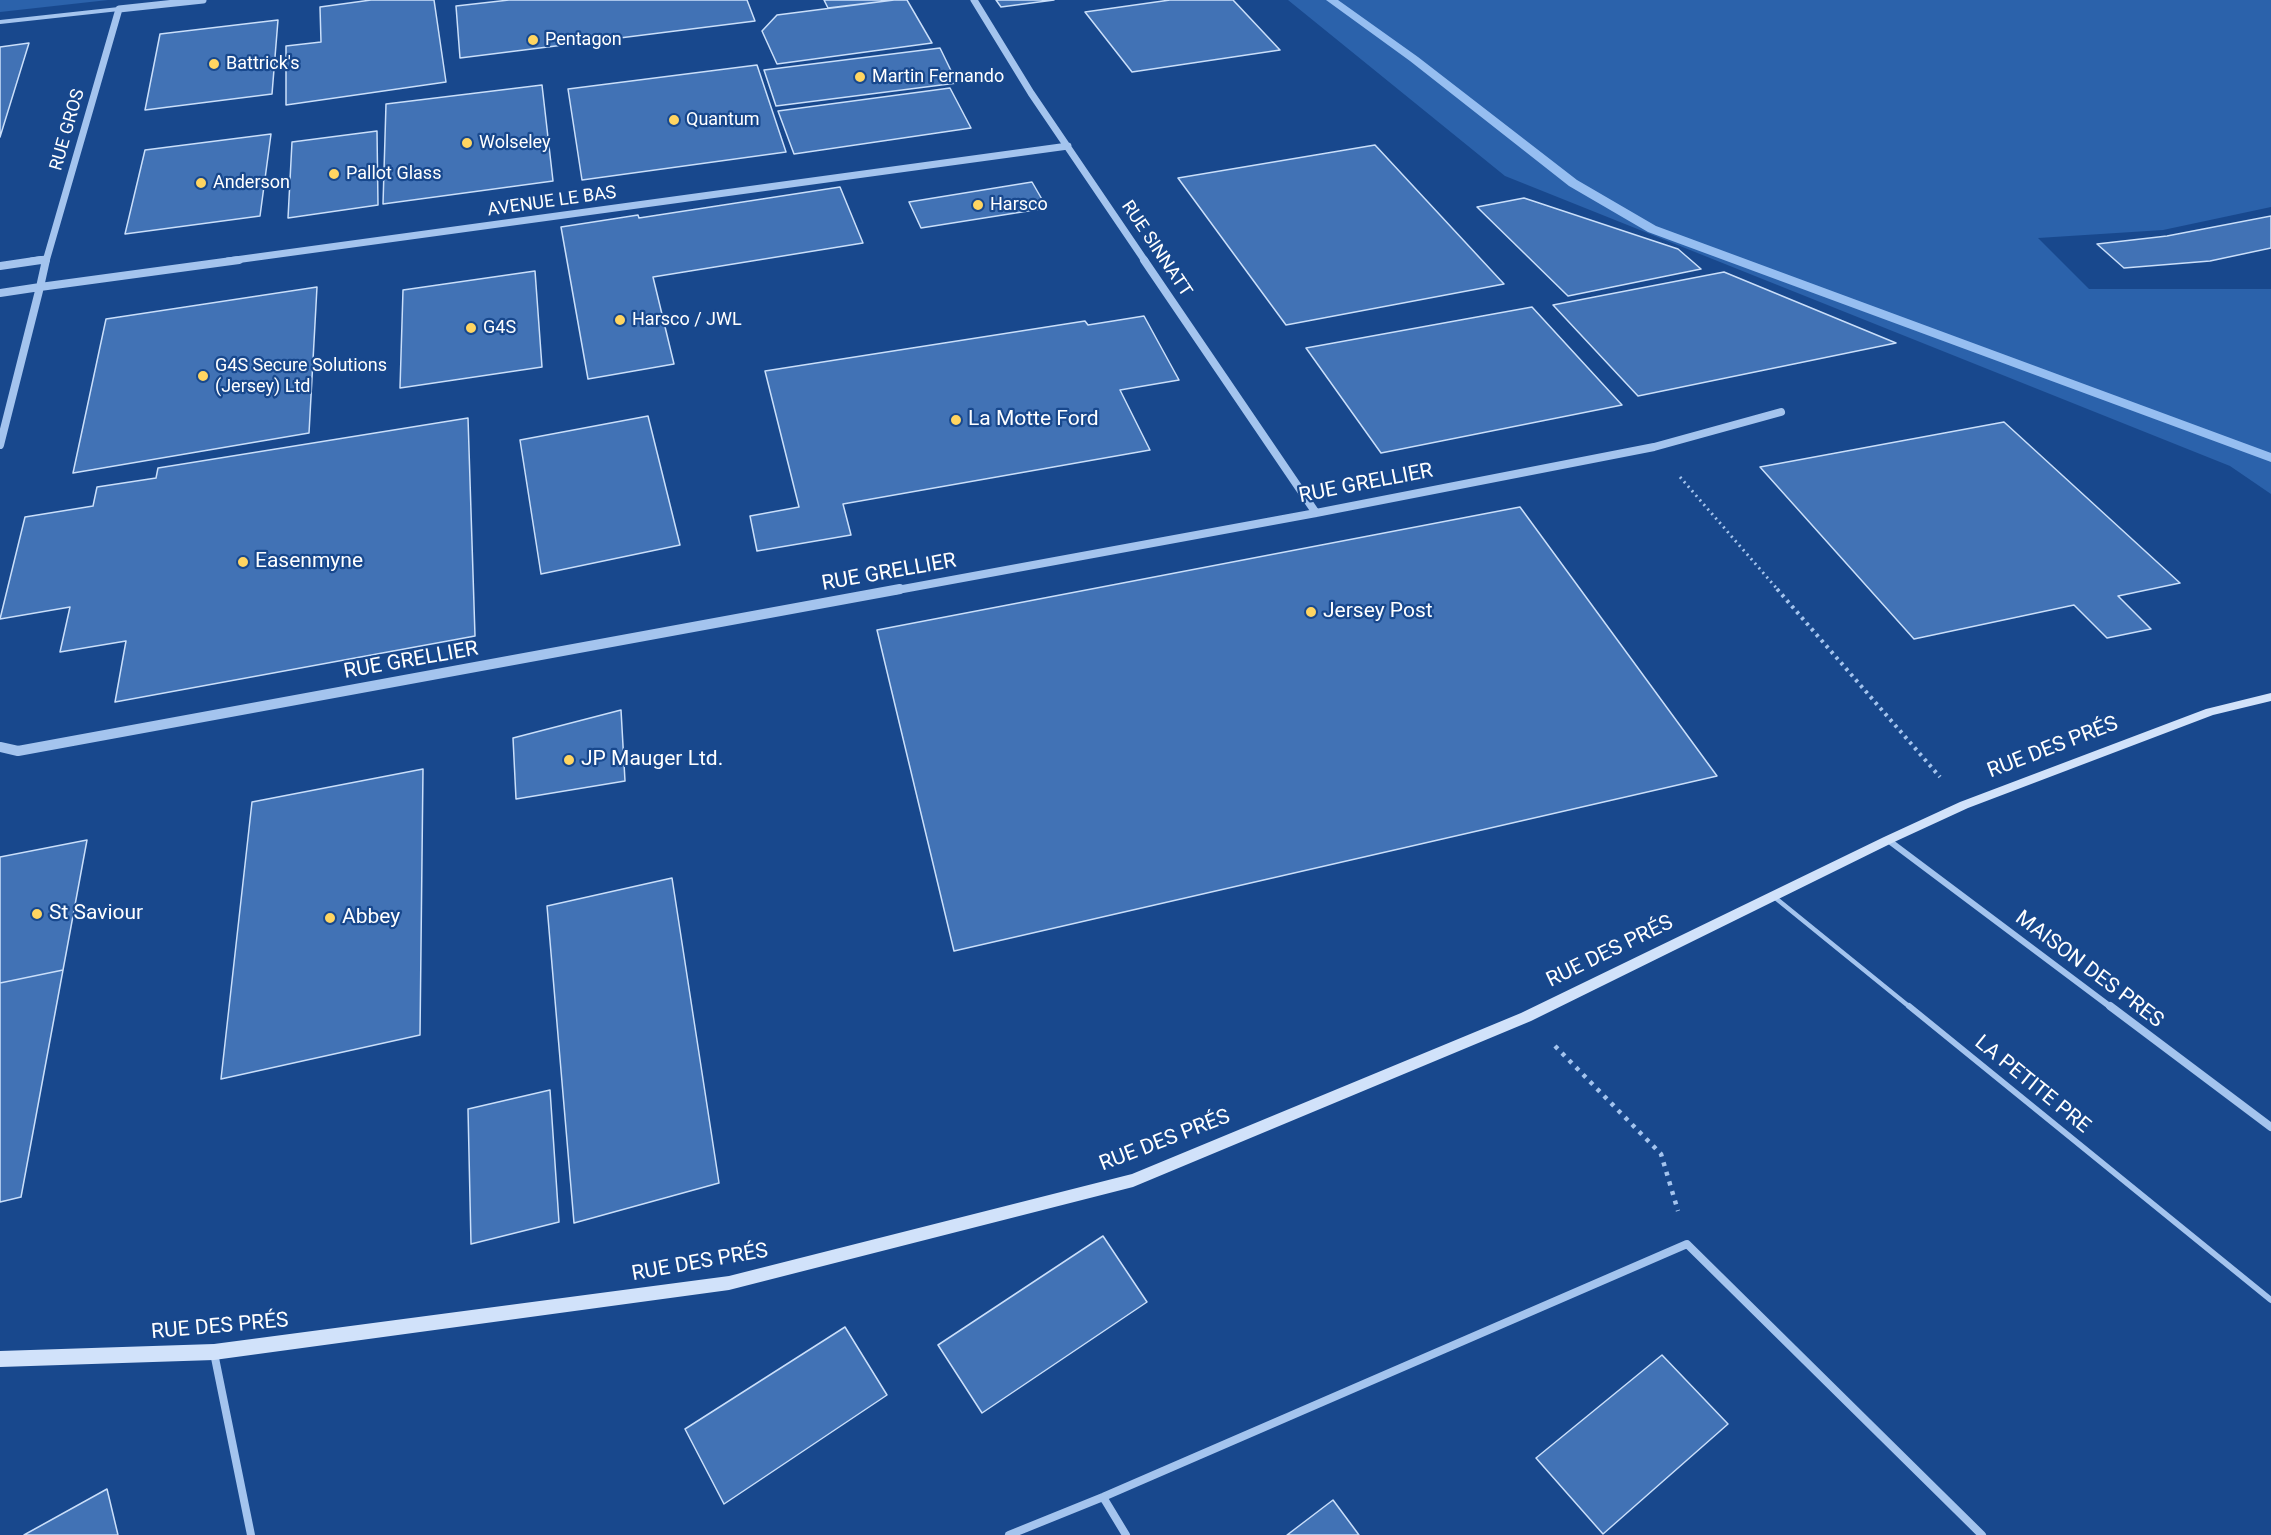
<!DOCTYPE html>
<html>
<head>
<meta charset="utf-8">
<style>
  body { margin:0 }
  canvas { display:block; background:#18488d }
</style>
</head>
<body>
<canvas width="2271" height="1535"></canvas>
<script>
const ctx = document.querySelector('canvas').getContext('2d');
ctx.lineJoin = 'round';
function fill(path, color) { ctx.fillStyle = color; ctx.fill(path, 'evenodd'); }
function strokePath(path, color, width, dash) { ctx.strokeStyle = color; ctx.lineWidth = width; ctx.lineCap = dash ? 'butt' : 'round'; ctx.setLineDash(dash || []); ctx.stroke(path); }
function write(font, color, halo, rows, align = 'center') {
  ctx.font = font + ' Roboto,sans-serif'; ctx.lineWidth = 4.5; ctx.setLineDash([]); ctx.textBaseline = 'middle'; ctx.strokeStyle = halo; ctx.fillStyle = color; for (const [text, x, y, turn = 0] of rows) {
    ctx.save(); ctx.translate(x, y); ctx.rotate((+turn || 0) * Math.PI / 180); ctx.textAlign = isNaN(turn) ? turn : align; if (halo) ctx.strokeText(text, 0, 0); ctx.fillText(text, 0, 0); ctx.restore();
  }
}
fill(new Path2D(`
  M0,0h108l-108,12z
  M1288,0h983v207l-108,23 -125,8 51,51h182v205l-41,-28 -725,-290z`), '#2b62ab');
fill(new Path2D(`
  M1326,0h12l80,57 159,123 79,46 615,227v9l-623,-230 -79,-46 -159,-125z`), '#96bef1');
const building = new Path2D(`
  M371,0h63l12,82 -160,23v-59l35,-4 -1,-35z
  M509,0h238l8,21 -295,37 -4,-52z
  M824,0h70l-66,8z
  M894,0h13l25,43 -155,21 -15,-33 15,-16z
  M996,0h58l-53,7z
  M1170,0h63l47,50 -148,22 -47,-60z
  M278,20l-6,74 -127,16 15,-76z
  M29,43l-29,94v-90z
  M940,48l17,35 -181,23 -12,-36z
  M757,65l29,87 -204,28 -14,-91z
  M542,85l11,96 -170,23 3,-100z
  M950,88l21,40 -177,26 -16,-43z
  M377,131l1,74 -90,13 4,-76z
  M271,134l-11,82 -135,18 20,-84z
  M1375,145l129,139 -218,41 -108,-147z
  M1032,182l15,26 -126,20 -12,-26z
  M840,187l23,56 -210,34 21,87 -86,15 -27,-152 77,-12 1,3z
  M1524,198l154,51 23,20 -133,27 -91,-89z
  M2271,216v32l-61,13 -86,7 -27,-24 70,-8z
  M535,271l7,96 -142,21 3,-98z
  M1724,272l172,71 -258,53 -85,-91z
  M317,287l-8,146 -236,40 33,-154z
  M1532,307l90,98 -241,48 -75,-105z
  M1144,316l35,64 -59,10 30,60 -307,54 8,31 -94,16 -7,-35 49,-9 -34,-136 320,-50 3,4z
  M648,416l32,129 -139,29 -21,-134z
  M468,418l7,218 -360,66 11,-61 -66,11 10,-45 -70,12 25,-102 68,-11 4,-19 59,-9 2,-10z
  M2004,422l176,161 -62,13 33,33 -44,9 -33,-33 -160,34 -154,-172z
  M1520,507l197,269 -763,175 -77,-321z
  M621,710l4,71 -109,18 -3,-61z
  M423,769l-3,266 -199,44 31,-277z
  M87,840l-24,130 -63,13v-126z
  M672,878l47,305 -145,40 -27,-317z
  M63,970l-42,227 -21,5v-219z
  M550,1090l9,132 -88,22 -3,-135z
  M1103,1236l44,66 -165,111 -44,-68z
  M845,1327l42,68 -163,109 -39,-75z
  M1662,1355l66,69 -125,110 -67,-76z
  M107,1489l11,46h-94z
  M1333,1500l26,35h-72z`);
fill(building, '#4172b5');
strokePath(building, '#cadffa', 1.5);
strokePath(new Path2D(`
  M1680,477l99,114`), '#a4c4ee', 3, [2, 4]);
strokePath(new Path2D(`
  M1777,589l163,188`), '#a4c4ee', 4, [3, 4.5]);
strokePath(new Path2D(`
  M1555,1046l106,108 17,57`), '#a4c4ee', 4.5, [4, 6]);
strokePath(new Path2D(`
  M1773,896l138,112`), '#a4c4ee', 4.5);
strokePath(new Path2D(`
  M1909,1006l362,294`), '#a4c4ee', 6);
strokePath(new Path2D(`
  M0,22l119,-13`), '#a4c4ee', 4);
strokePath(new Path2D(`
  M1888,840l224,168`), '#a4c4ee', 6);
strokePath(new Path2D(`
  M2110,1006l161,121
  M214,1353l37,182
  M1103,1497l23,38
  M1009,1535l94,-38 584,-253 295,291`), '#a4c4ee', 8);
strokePath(new Path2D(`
  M974,0l57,93 114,168
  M32,261l14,-2
  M46,261l73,-252 84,-9
  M228,261l840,-115`), '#a4c4ee', 7);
strokePath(new Path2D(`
  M46,260l-6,27 199,-27
  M1144,260l172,253
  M0,266l41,-6
  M0,293l40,-6 -40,158
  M892,591l424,-78 338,-66 127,-35`), '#a4c4ee', 8);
strokePath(new Path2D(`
  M0,747l18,4 882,-162`), '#a4c4ee', 10);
fill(new Path2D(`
  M2271,693v8l-58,14 -245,93 -76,35 -361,178 -398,166 -404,103 -515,70 -214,7v-16l214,-7 515,-68 403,-102 389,-161 363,-176 76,-35 246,-93z`), '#d1e2fa');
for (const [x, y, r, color] of [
  [533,40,6,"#ffd561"],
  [214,64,6,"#ffd561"],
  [860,77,6,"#ffd561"],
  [674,120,6,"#ffd561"],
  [467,143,6,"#ffd561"],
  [334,174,6,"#ffd561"],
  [201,183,6,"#ffd561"],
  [978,205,6,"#ffd561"],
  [620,320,6,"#ffd561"],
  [471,328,6,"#ffd561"],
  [203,376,6,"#ffd561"],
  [956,420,6,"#ffd561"],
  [243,562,6,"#ffd561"],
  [1311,612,6,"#ffd561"],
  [569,760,6,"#ffd561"],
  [37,914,6,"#ffd561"],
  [330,918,6,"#ffd561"]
]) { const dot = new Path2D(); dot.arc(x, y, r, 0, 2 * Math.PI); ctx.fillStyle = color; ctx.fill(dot); strokePath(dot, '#18488d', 2); }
write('18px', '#fff', '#18488d', [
  ["Pentagon",545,40],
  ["Battrick's",226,64],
  ["Martin Fernando",872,77],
  ["Quantum",686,120],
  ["Wolseley",479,143],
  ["Pallot Glass",346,174],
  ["Anderson",213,183],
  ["Harsco",990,205],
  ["Harsco / JWL",632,320],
  ["G4S",483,328],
  ["G4S Secure Solutions",215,366],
  ["(Jersey) Ltd",215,387]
], 'left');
write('18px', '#fff', '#18488d', [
  ["RUE GROS",68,130,-74],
  ["AVENUE LE BAS",552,202,-8],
  ["RUE SINNATT",1156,249,56]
]);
write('21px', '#fff', '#18488d', [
  ["La Motte Ford",968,420],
  ["Easenmyne",255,562],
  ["Jersey Post",1323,612],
  ["JP Mauger Ltd.",581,760],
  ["St Saviour",49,914],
  ["Abbey",342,918]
], 'left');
write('21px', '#fff', '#18488d', [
  ["RUE GRELLIER",1366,484,-11],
  ["RUE GRELLIER",889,573,-10],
  ["RUE GRELLIER",411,661,-10],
  ["RUE DES PRÉS",2053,748,-21],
  ["RUE DES PRÉS",1610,952,-26],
  ["MAISON DES PRES",2089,970,37],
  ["LA PETITE PRE",2032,1085,39],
  ["RUE DES PRÉS",1165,1141,-21],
  ["RUE DES PRÉS",700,1263,-10],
  ["RUE DES PRÉS",220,1327,-5]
]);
</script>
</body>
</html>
